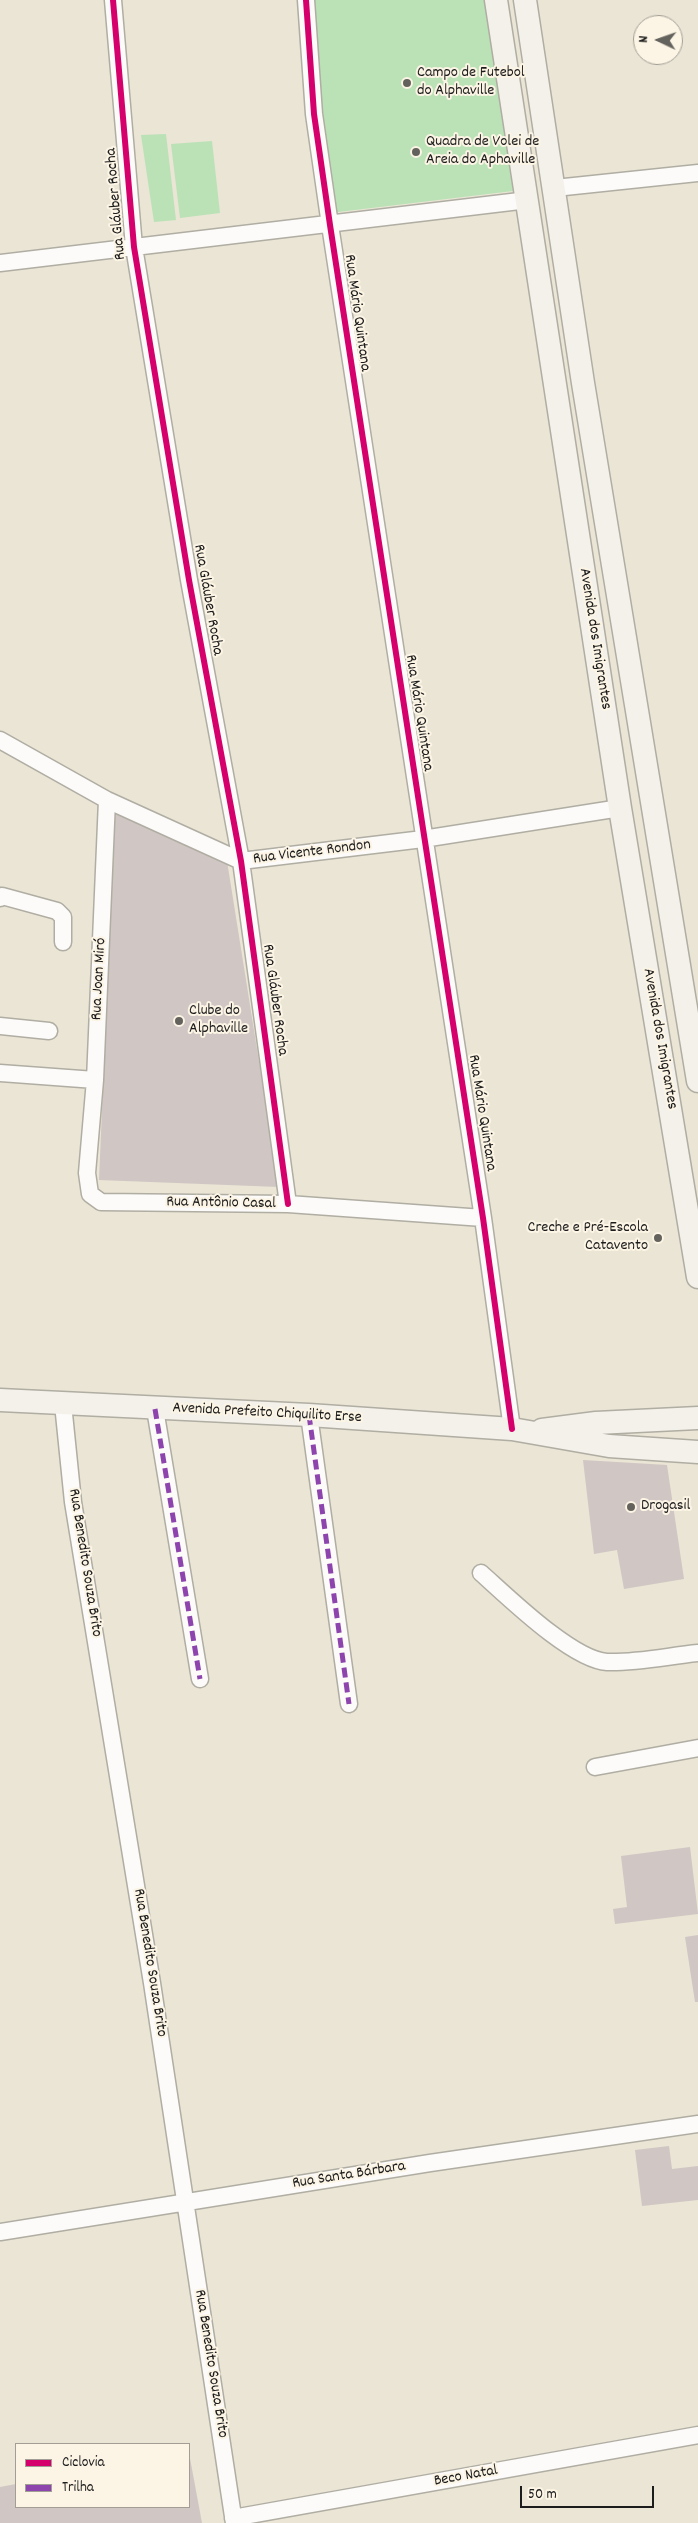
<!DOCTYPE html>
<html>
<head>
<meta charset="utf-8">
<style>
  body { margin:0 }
  #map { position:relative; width:698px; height:2523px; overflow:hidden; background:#eae5d5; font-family:Dekko,sans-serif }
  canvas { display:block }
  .legend { position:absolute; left:15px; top:2443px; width:175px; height:65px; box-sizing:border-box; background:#fcf5e5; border:1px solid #a29e95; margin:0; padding:6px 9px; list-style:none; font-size:15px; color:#1c1c1c }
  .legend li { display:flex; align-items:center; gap:10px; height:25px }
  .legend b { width:25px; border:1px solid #a29e95 }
  .north { position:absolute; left:633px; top:15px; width:50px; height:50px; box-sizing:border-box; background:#fcf5e5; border:1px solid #a29e95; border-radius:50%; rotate:273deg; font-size:14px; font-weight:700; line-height:20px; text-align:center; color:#1c1c1c }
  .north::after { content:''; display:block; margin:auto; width:18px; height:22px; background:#64625d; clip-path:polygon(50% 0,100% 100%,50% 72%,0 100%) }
  .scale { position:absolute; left:520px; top:2486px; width:134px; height:22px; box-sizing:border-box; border:2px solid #1c1c1c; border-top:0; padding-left:6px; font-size:15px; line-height:18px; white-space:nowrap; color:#1c1c1c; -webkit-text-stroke:4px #fcf5e5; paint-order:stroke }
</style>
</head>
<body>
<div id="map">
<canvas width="698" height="2523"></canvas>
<ul class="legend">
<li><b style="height:6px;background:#d6006c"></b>Ciclovia</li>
<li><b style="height:6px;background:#8e44ad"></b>Trilha</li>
</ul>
<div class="north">N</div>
<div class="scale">50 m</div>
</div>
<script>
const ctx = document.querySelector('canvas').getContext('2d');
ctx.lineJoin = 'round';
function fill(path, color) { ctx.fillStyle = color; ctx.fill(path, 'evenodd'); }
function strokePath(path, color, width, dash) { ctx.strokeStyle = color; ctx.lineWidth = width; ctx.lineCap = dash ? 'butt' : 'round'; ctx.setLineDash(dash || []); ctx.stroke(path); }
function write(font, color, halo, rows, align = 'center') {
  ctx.font = font + ' Dekko,sans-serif'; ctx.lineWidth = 4; ctx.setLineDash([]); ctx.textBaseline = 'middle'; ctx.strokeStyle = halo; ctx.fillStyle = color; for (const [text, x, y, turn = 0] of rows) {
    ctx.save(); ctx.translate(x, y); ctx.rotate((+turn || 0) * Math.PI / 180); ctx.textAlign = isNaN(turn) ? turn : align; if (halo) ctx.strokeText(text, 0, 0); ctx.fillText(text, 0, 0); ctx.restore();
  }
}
fill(new Path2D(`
  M310,0h175l28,191 -183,22z
  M166,134l10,86 -22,2 -13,-87z
  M212,141l8,72 -40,5 -9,-74z`), '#bae2b6');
fill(new Path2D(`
  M115,806l112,55 52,326 -180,-7z
  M583,1460l84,5 17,114 -60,10 -7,-39 -23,4z
  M690,1847l8,67 -83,10 -2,-15 14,-2 -6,-51z
  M698,1935v67h-3l-10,-65z
  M669,2146l3,23 26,-3v34l-56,6 -7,-56z
  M189,2453l13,70h-202v-36l16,-3v23h173z`), '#d0c6c4');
const street = new Path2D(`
  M113,0l21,247 55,333 52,281 47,343
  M306,0l8,114 16,111 153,993 29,211
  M555,188l143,-15
  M0,263l528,-63
  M0,740l107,60 134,61 182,-22 197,-31
  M107,800l-12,280 -8,93 3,21 11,8 187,2 195,14
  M0,898l2,-2 55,15 6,6v25
  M0,1026l49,5
  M0,1073l95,7
  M63,1404l10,98 79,481 82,540
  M155,1409l45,270
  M309,1415l40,289
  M481,1573c26,23 91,87 126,89 30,1 61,-6 91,-9
  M595,1767l103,-19
  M0,2232l430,-69 268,-39
  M233,2518l465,-83`);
const secondary = new Path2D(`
  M496,0l124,808 78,469
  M525,0l58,383 115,698
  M0,1400l309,15 203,14 97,17 89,6
  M542,1430l54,-7 102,-5`);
strokePath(street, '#b0ada3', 19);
strokePath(secondary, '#b0ada3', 25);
strokePath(street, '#fcfbf9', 16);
strokePath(secondary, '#f3f1ea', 22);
strokePath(new Path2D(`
  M155,1409l45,270
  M309,1415l40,289`), '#8e44ad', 5, [10, 5]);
strokePath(new Path2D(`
  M113,0l21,247 55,333 52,281 47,343
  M306,0l8,114 16,111 153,993 29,211`), '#d6006c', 6);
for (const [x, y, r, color] of [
  [407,83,5,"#64625d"],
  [416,152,5,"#64625d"],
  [179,1021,5,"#64625d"],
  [658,1238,5,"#64625d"],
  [631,1507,5,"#64625d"]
]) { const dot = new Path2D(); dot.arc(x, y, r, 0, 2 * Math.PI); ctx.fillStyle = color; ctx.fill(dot); strokePath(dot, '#fcf5e5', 2); }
write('16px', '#1c1c1c', '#fcf5e5', [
  ["Campo de Futebol",417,74],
  ["do Alphaville",417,92],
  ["Quadra de Volei de",426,143],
  ["Areia do Aphaville",426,161],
  ["Clube do",189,1012],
  ["Alphaville",189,1030],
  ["Creche e Pré-Escola",648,1229,"right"],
  ["Catavento",648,1247,"right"],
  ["Drogasil",641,1507]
], 'left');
write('16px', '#1c1c1c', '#fcf5e5', [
  ["Rua Gláuber Rocha",117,204,-95],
  ["Rua Mário Quintana",356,313,82],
  ["Rua Gláuber Rocha",207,600,80],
  ["Avenida dos Imigrantes",594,639,81],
  ["Rua Mário Quintana",418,713,81],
  ["Rua Vicente Rondon",312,853,-7],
  ["Rua Joan Miró",100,979,-87],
  ["Rua Gláuber Rocha",274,1000,82],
  ["Avenida dos Imigrantes",659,1039,80],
  ["Rua Mário Quintana",481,1113,81],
  ["Rua Antônio Casal",221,1204,1],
  ["Avenida Prefeito Chiquilito Erse",267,1414,3],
  ["Rua Benedito Souza Brito",84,1563,81],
  ["Rua Benedito Souza Brito",149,1963,81],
  ["Rua Santa Bárbara",349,2176,-9],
  ["Rua Benedito Souza Brito",210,2364,81],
  ["Beco Natal",466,2477,-10]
]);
</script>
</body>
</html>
